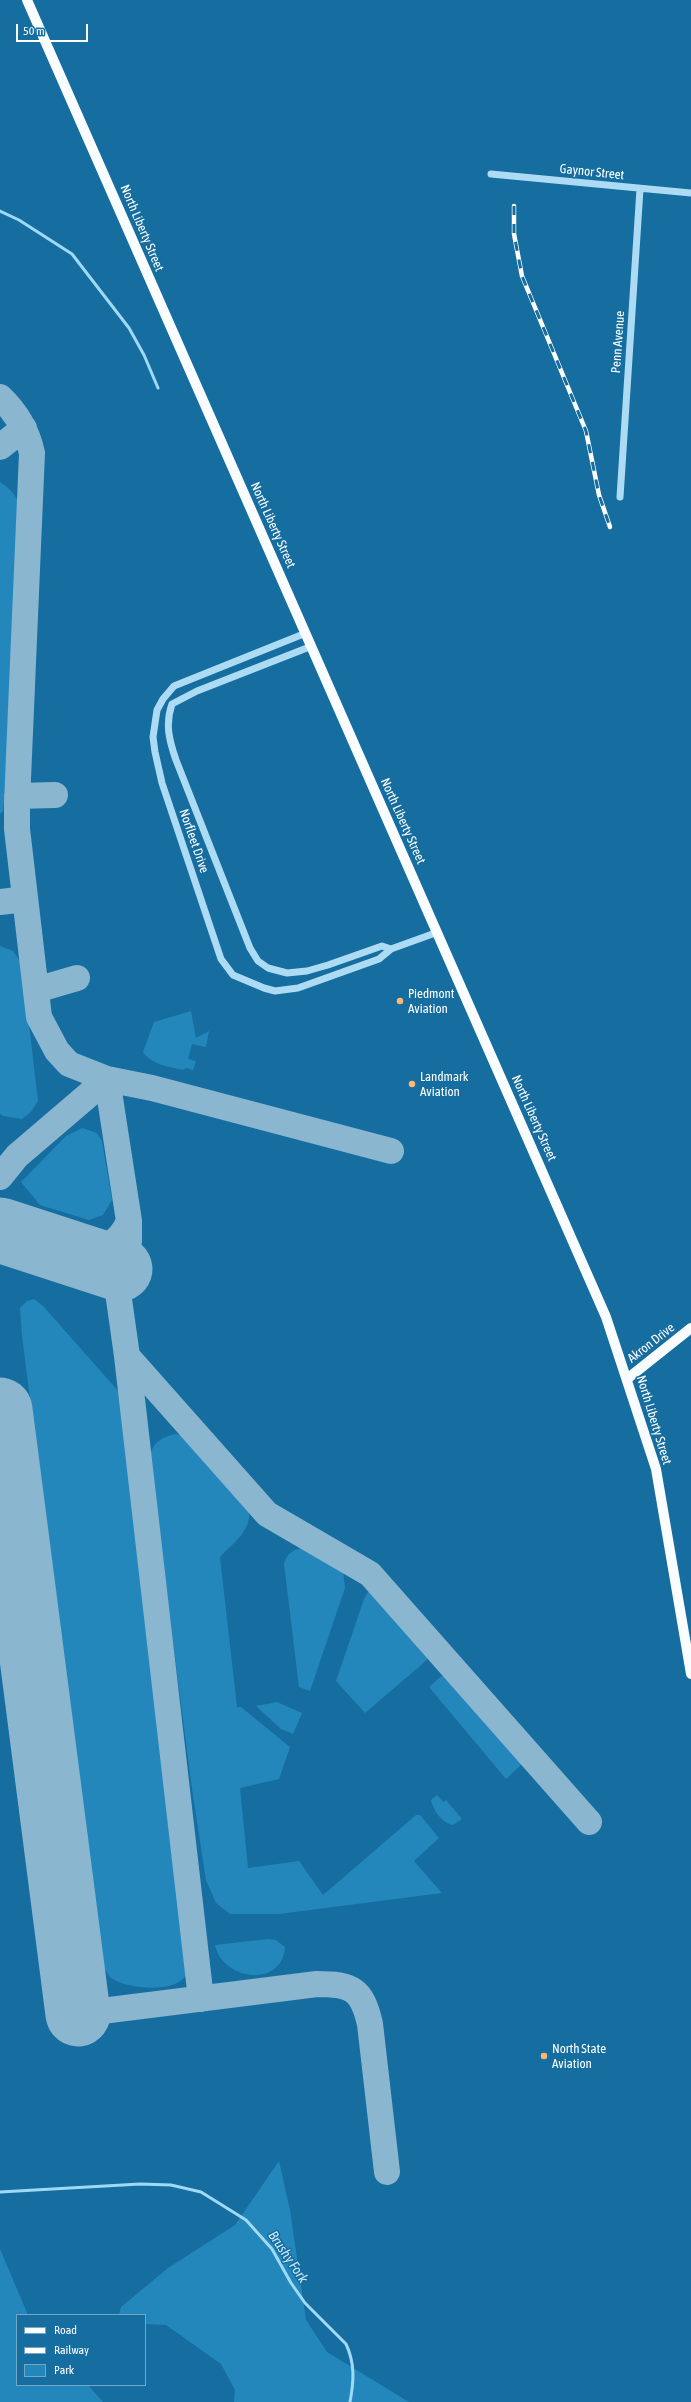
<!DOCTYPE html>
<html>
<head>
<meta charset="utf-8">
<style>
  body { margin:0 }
  #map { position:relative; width:691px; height:2402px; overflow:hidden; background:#156da0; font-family:"Asap Condensed",sans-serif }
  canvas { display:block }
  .legend { position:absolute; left:16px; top:2314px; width:130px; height:72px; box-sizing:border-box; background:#156da0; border:1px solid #73a7c6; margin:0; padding:5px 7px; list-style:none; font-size:12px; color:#fff }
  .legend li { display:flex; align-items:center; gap:8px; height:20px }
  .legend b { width:20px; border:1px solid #73a7c6 }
  .scale { position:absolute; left:16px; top:24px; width:72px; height:18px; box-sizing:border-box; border:2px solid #fff; border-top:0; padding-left:5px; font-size:12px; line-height:14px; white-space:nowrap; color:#fff; -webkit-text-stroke:3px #156da0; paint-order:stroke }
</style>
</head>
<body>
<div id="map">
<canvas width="691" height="2402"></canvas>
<ul class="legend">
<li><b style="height:5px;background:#fafdff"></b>Road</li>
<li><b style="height:5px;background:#fff"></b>Railway</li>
<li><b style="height:11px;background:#2487bc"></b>Park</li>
</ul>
<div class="scale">50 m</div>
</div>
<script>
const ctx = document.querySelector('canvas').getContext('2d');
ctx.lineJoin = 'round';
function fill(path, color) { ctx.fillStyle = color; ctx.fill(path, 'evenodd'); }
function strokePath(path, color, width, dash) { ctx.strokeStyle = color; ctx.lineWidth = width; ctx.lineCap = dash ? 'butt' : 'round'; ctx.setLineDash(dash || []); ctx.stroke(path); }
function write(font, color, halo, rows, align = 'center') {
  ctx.font = font + ' "Asap Condensed",sans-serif'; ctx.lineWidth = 3; ctx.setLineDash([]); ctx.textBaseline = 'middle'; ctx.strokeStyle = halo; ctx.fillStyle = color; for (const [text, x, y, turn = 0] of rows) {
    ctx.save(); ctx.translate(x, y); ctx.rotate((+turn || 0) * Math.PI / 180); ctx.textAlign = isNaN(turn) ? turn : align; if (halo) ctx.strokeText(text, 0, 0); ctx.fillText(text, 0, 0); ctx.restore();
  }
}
fill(new Path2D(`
  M0,482c12,8 19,16 21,30l-17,287 -1,12 -3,3z
  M0,946l13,5 9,13 16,137 -7,11 -9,7 -19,-3 -3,-2z
  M191,1011l5,27 13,-7 -3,16 -14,-3 -4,15 8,2 -3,9 -7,-2 -3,2c-15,-4 -30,-4 -40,-18l11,-30z
  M82,1128l15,5 5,8 10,59 -9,15 -14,5 -49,-15 -19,-23 45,-46z
  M34,1299l9,7 77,87 69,557c-1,7 0,19 -3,25 -10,19 -60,14 -75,3 -3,-3 -6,-9 -8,-13l-81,-629 -2,-28 7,-7z
  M175,1434l9,2 9,7 54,59c9,26 -11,38 -27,55l17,150h4l49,40 -11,32 -39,9 8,80 51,-7 24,34 93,-80h4l19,23 -25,23 28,32 -163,21h-49l-14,-11 -10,-23 -14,-91 -42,-325c-1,-18 8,-26 25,-30z
  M301,1548h7l35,22 2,18 -35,103 -11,-4 -15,-123c3,-10 7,-13 17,-16z
  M373,1590l55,62 -1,8 -62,53 -29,-32 28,-82 4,-7z
  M446,1672l78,90 -18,17 -77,-92z
  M277,1702l25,11 -9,21 -12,-5 -25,-23z
  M437,1795l6,7 3,-2 16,19 -9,6c-11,-2 -20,-15 -22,-25z
  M268,1939l8,1 9,7c-3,42 -63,33 -70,-2z
  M279,2161l11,49 16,110 21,32 82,50h-175l1,-12 -14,-26 -55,-39 -21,-1v-9h-26l2,-8 47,-39 67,-43z
  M0,2249l28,66h-11v70h71l15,17h-103z`), '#2487bc');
strokePath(new Path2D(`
  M0,211l19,9 53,34 57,74 15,27 14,33
  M0,2192l140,-8 31,1 30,7 45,28 26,29 19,34 14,20 41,41c9,19 8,37 4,58`), '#a0d9f6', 3);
strokePath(new Path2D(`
  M0,397c17,16 27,33 32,56l-15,349v27l22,188 18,34 12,13 38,15 22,142v20l-12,44 10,71 74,643
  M0,447l24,-19
  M17,796l38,-1
  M0,902l25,-3
  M36,990l41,-12
  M0,1177l17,-21 90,-77 45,9 239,63
  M74,1254c26,-4 44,-7 55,-33
  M127,1356l140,158 103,60 219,248
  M78,2014l239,-30c35,0 45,5 53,40l17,148`), '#8ab6d0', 26);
strokePath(new Path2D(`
  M0,1230l120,39
  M0,1410l78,604`), '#8ab6d0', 65);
strokePath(new Path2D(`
  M491,174l200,19
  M620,497l20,-308
  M306,633l-132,53 -11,13 -6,11 -4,27 2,15 7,31 59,176 12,16 31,13 11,3 23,-3 81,-29 12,-10 47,-17
  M312,646l-115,45 -25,13c-7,20 -3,36 4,56l74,188 8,13 10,7 19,5 20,-2 21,-6 54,-19 9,3`), '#addbf4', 7);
strokePath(new Path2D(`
  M27,0l579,1317 50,152 35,205
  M627,1379l64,-51`), '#fafdff', 10);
const rail = new Path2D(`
  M514,206v28l8,42 64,155 13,64 11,32`);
strokePath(rail, '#fff', 4.5);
strokePath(rail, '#156da0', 3, [9]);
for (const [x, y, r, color] of [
  [400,1001,4,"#ffb970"],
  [412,1084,4,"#ffb970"],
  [544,2056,4,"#ffb970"]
]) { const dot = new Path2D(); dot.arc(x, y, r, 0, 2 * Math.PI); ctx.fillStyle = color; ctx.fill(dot); strokePath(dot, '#156da0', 1.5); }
write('13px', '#fff', '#156da0', [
  ["Gaynor Street",592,172,6],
  ["North Liberty Street",142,228,67],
  ["Penn Avenue",618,342,-86],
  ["North Liberty Street",273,525,66],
  ["North Liberty Street",403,821,66],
  ["Norfleet Drive",194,841,71],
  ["North Liberty Street",534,1118,66],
  ["Akron Drive",651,1343,-38],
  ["North Liberty Street",654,1420,73]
]);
write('13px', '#fff', '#156da0', [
  ["Piedmont",408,994],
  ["Aviation",408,1009],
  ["Landmark",420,1077],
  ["Aviation",420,1092],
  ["North State",552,2049],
  ["Aviation",552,2064]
], 'left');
write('italic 14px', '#cbebfb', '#156da0', [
  ["Brushy Fork",288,2257,56]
]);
</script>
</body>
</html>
